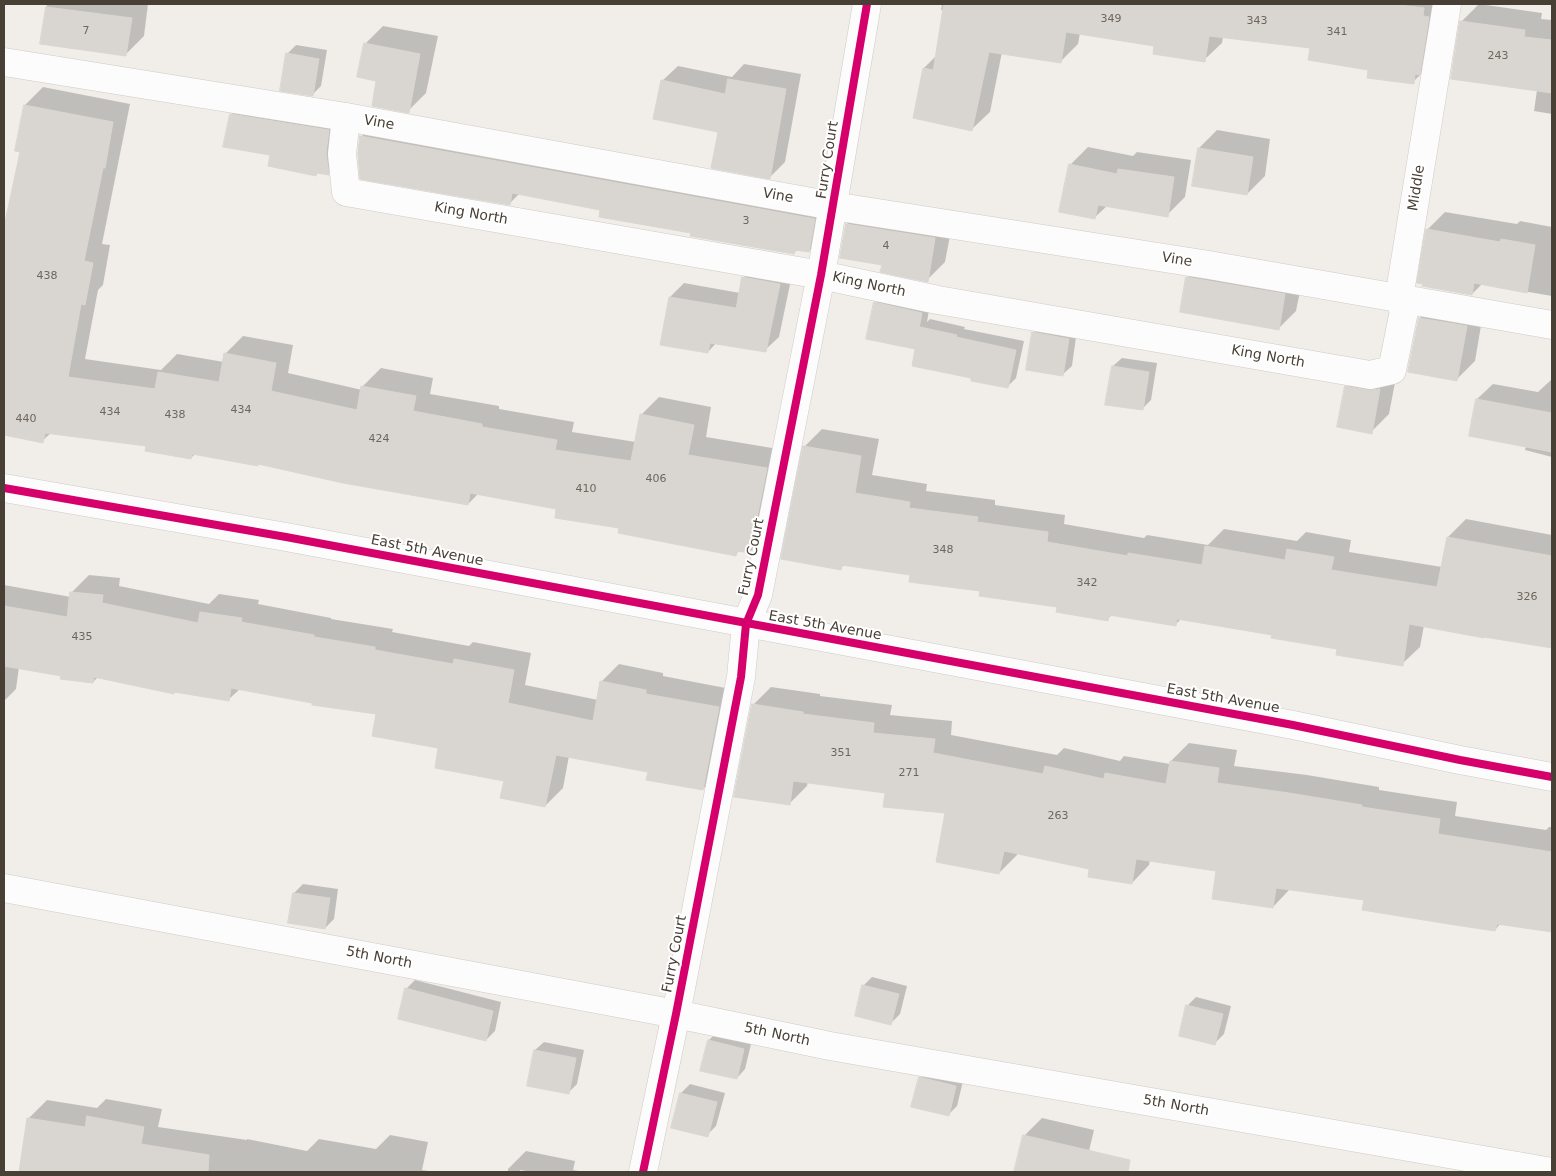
<!DOCTYPE html>
<style>
body{margin:0}
#map{position:relative;width:1556px;height:1176px;overflow:hidden;background:#f1eeea;font-family:"DejaVu Sans",sans-serif}
canvas{display:block}
.frame{position:absolute;inset:0;border:5px solid #483f35;pointer-events:none}
</style>
<div id="map">
<canvas width="1556" height="1176"></canvas>
<div class="frame"></div>
</div>
<script>
const ctx = document.querySelector('canvas').getContext('2d');
ctx.lineJoin = 'round';
function fill(path, color) { ctx.fillStyle = color; ctx.fill(path, 'evenodd'); }
function trace(path, color, width, dash) { ctx.strokeStyle = color; ctx.lineWidth = width; ctx.lineCap = dash ? 'butt' : 'round'; ctx.setLineDash(dash || []); ctx.stroke(path); }
function drawText(font, color, halo, rows, align = 'center') {
  ctx.font = font + ' "DejaVu Sans",sans-serif'; ctx.lineWidth = 4; ctx.setLineDash([]); ctx.textBaseline = 'middle'; ctx.strokeStyle = halo; ctx.fillStyle = color; for (const [text, x, y, turn = 0] of rows) {
    ctx.save(); ctx.translate(x, y); ctx.rotate((+turn || 0) * Math.PI / 180); ctx.textAlign = isNaN(turn) ? turn : align; if (halo) ctx.strokeText(text, 0, 0); ctx.fillText(text, 0, 0); ctx.restore();
  }
}
fill(new Path2D(`
 M47 4H148L144 36 126 54 42 43Z
 M942 4H1445L1431 64 1413 82 1369 69 1312 47 1223 37 1222 43 1204 60 1155 45 1080 33 1078 44 1061 61 1002 52 990 112 972 129 914 117 924 68 936 56 944 10H941Z
 M1479 4 1542 13 1541 19 1552 20V114L1534 111 1537 90 1461 22Z
 M383 26 438 36 426 93 408 111 377 80 365 44Z
 M296 45 327 50 321 86 312 95 287 54Z
 M744 64 801 74 785 162 770 177 662 81 678 66 732 77Z
 M43 87 130 104 102 244 110 245 103 285 98 290 85 359 161 370 177 354 224 362 225 354 243 336 293 345 288 373 362 390 363 386 381 368 433 378 430 394 499 406V409L574 422 572 432 636 442 641 415 659 397 711 407 706 437 784 450 768 534 750 552 740 550 736 554 621 527 557 508 478 494 468 504 260 463 258 465 195 454 191 458 147 445 51 433 42 441 4 434V233L21 151 16 150 25 105Z
 M246 99 344 115V158L328 174 318 172 316 174 272 154 231 115Z
 M379 119 832 201 827 233 809 251 798 249 794 253 692 232 601 209 520 193 510 203 361 137Z
 M1217 130 1270 139 1265 176 1247 194 1199 148Z
 M1088 147 1133 156 1137 152 1191 160 1185 197 1167 215 1107 206 1094 218 1070 165Z
 M865 206 953 220 945 262 927 280 883 264 847 224Z
 M1445 212 1517 224 1520 221 1552 227 1551 236H1552V296L1482 284 1472 294 1427 230Z
 M1205 260 1303 277 1296 311 1278 329 1187 278Z
 M757 264 793 270 779 337 765 350 717 342 708 352 670 297 684 283 740 293 743 278Z
 M884 294 930 304 927 322 930 319 965 327 964 329 1024 341 1016 378 1007 387 973 377 917 348 875 303Z
 M1438 300 1484 308 1475 361 1457 379 1420 318Z
 M1042 324 1077 330 1072 366 1063 374 1033 333Z
 M1122 358 1157 363 1151 400 1142 409 1113 366Z
 M1364 369 1397 372 1389 414 1371 432 1346 387Z
 M1552 379V457L1525 450 1526 446 1470 436 1477 399 1493 384 1538 392Z
 M822 429 879 439 872 475 927 484 926 491 995 500V505L1065 515 1064 524 1144 538 1147 535 1208 545 1224 529 1297 541 1306 532 1351 540 1349 552 1442 567 1448 537 1466 519 1552 535V647L1424 625 1420 647 1402 664 1338 648 1273 634 1182 618 1175 625 1112 615 1107 619 1058 606 911 574 845 564 841 568 804 447Z
 M89 575 120 578 119 586 209 604 219 594 259 600 258 604 331 618V619L393 629 392 632 469 646 473 642 531 653 525 685 598 700 601 682 619 664 663 673V676L736 690 721 771 703 789 649 771 569 756 563 788 545 806 505 780 440 747 377 713 240 689 229 699 98 677 93 682 19 667 16 689 4 701V585L71 597V593Z
 M771 687 820 694V696L892 705 890 715 952 721 951 735 1057 755 1064 748 1120 761 1124 756 1170 764 1171 761 1189 743 1237 750 1234 766 1307 775 1379 787V790L1457 802 1455 816 1546 830 1549 827H1552V931L1501 923 1495 930 1365 899 1290 889 1273 907 1217 869 1150 860 1149 865 1132 883 1090 868 1017 852V855L999 873 946 811 886 791 808 781 807 786 789 804 753 705Z
 M303 884 338 889 334 919 325 928 294 893Z
 M872 977 907 986 900 1014 891 1023 863 986Z
 M415 980 501 1002 495 1031 486 1040 406 989Z
 M1196 997 1231 1006 1224 1034 1215 1043 1187 1006Z
 M717 1032 752 1040 745 1069 737 1078 709 1040Z
 M544 1042 584 1050 577 1084 568 1093 535 1050Z
 M929 1069 964 1077 957 1106 948 1115 920 1078Z
 M690 1084 725 1093 716 1126 707 1135 673 1127 681 1093Z
 M106 1099 162 1109 158 1127 247 1140V1139L307 1151 319 1139 376 1149 390 1135 428 1142 422 1170 436 1172H20L29 1118 47 1100 97 1108Z
 M1042 1118 1094 1130 1084 1172H1015L1024 1136Z
 M526 1151 575 1161 573 1170 584 1172H532L520 1170V1172H508V1169Z`), '#0003');
const building = new Path2D(`
 M944 4H1391L1424 8 1423 16 1429 17 1420 75 1415 74 1414 84 1367 78 1368 70 1308 60 1310 48 1209 36 1205 62 1153 54 1154 46 1066 32 1061 63 989 52 972 131 913 118 923 68 933 70Z
 M46 7 132 18 126 56 40 44Z
 M1460 21 1525 30 1524 37 1552 40V93L1451 79Z
 M364 43 420 54 409 113 372 106 376 81 357 77Z
 M286 53 319 59 313 96 280 91Z
 M728 79 786 89 770 179 711 168 718 132 653 119 661 80 725 94Z
 M24 105 113 122 105 168H103L84 261 93 263 85 305 81 304 68 377 155 389 158 372 219 382 224 353 276 363 271 391 357 410 361 386 416 396 413 411 482 424V427L557 440 555 450 631 461 640 414 694 425 688 455 767 468 750 553 737 551 736 556 618 533 619 528 555 518 556 509 470 493 468 505 343 483 258 464V466L192 454 191 459 145 451 146 446 45 433 43 443 4 435V227L20 152 15 151Z
 M230 114 329 130 326 153 329 175 317 173 316 176 268 166 270 155 223 147Z
 M360 136 815 219 809 252 795 250 794 254 690 236 691 233 599 217 600 210 512 193 510 205 360 179 358 154Z
 M1198 148 1253 157 1247 195 1192 186Z
 M1069 164 1117 174 1118 169 1174 177 1168 217 1098 205 1095 219 1059 212Z
 M846 224 935 238 928 282 880 272 882 265 840 258Z
 M1426 229 1500 242 1501 239 1535 245 1527 293 1474 283 1472 295 1422 286 1423 284 1417 283Z
 M742 277 780 284 766 352 710 343 708 353 660 345 669 297 736 308Z
 M1186 277 1285 294 1279 330 1180 312Z
 M874 302 922 313 916 345 920 327 957 335 956 337 1016 350 1008 388 971 381V378L912 366 915 349 866 339Z
 M1419 318 1467 326 1457 381 1408 372Z
 M1032 332 1069 339 1063 376 1026 370Z
 M1112 366 1149 372 1143 410 1105 405Z
 M1345 386 1368 390 1380 389 1372 434 1337 427Z
 M1476 399 1552 413V452L1469 436Z
 M803 446 861 456 855 493 910 502 909 508 978 517 977 522 1048 532 1047 542 1128 556V553L1202 565 1205 546 1285 560 1287 549 1334 557 1331 570 1437 587 1447 537 1552 556V648L1484 637V638L1409 624 1403 666 1336 655 1337 649 1271 638 1272 635 1177 619 1176 626 1109 615 1108 621 1056 612 1057 607 979 596 980 591 909 582 910 575 842 565 841 570 781 559Z
 M70 592 103 595 102 603 198 623 200 612 242 618 241 622 314 635V637L375 647V650L453 664 454 659 514 670 508 703 593 721 600 681 646 690V694L719 707 703 790 646 780 648 772 556 755 545 807 500 798 504 781 435 768 438 748 372 736 376 714 312 705V703L231 688 229 701 174 692V694L94 677 93 683 60 679 61 676 4 666V606L67 617Z
 M752 704 803 712V714L874 723 873 733 935 739 933 753 1043 774 1045 766 1104 779 1105 773 1166 784 1170 761 1219 768 1217 783 1289 793 1362 805V807L1440 819 1438 834 1552 852V932L1497 924 1495 931 1455 925 1362 910 1364 900 1276 888 1273 908 1212 899 1216 871 1136 859 1132 884 1088 877 1089 869 1004 851 999 874 936 862 945 813 883 807 885 793 793 781 790 805 734 797Z
 M293 893 330 898 325 929 288 923Z
 M862 985 899 994 891 1025 855 1016Z
 M405 988 493 1011 486 1041 398 1019Z
 M1186 1005 1223 1014 1215 1045 1179 1036Z
 M708 1040 744 1049 737 1079 700 1071Z
 M534 1050 576 1058 569 1094 527 1086Z
 M919 1077 956 1086 949 1116 911 1107Z
 M680 1093 717 1102 708 1137 671 1128Z
 M87 1116 144 1127 141 1144 209 1155 208 1172H19L27 1118 85 1127Z
 M1023 1135 1130 1160 1128 1172H1014Z`);
fill(building, '#d9d6d1');
trace(building, '#d9d5d0', 1);
const minor = new Path2D(`
 M4 62 346 117 833 206 1209 265 1552 325
 M346 117 342 154 346 192 821 275 938 300 1370 375 1392 370 1404 311 1399 298 1447 4
 M4 488 286 537 1293 725 1460 760 1552 777
 M4 888 676 1014 830 1046 1552 1172
 M643 1172 676 1014 741 677 746 624 758 595 821 275 867 4`);
trace(minor, '#cecac6', 29);
trace(minor, '#fdfcfc', 28);
trace(new Path2D(`
 M4 488 286 537 1293 725 1460 760 1552 777
 M643 1172 676 1014 741 677 746 624 758 595 821 275 867 4`), '#d6006c', 8);
drawText('11px', '#6e665e', null, [
 ["349",1111,19],
 ["343",1257,21],
 ["7",86,31],
 ["341",1337,32],
 ["243",1498,56],
 ["3",746,221],
 ["4",886,246],
 ["438",47,276],
 ["434",241,410],
 ["434",110,412],
 ["438",175,415],
 ["440",26,419],
 ["424",379,439],
 ["406",656,479],
 ["410",586,489],
 ["348",943,550],
 ["342",1087,583],
 ["326",1527,597],
 ["435",82,637],
 ["351",841,753],
 ["271",909,773],
 ["263",1058,816]
]);
drawText('14px', '#483f35', '#fff', [
 ["Vine",379,123,10],
 ["Furry Court",828,160,-81],
 ["Middle",1417,188,-81],
 ["Vine",778,196,10],
 ["King North",471,214,10],
 ["Vine",1177,260,9],
 ["King North",869,285,12],
 ["King North",1268,357,10],
 ["East 5th Avenue",427,551,11],
 ["Furry Court",752,557,-78],
 ["East 5th Avenue",825,626,10],
 ["East 5th Avenue",1223,699,10],
 ["Furry Court",675,954,-79],
 ["5th North",379,958,11],
 ["5th North",777,1035,12],
 ["5th North",1176,1106,10]
]);
</script>
